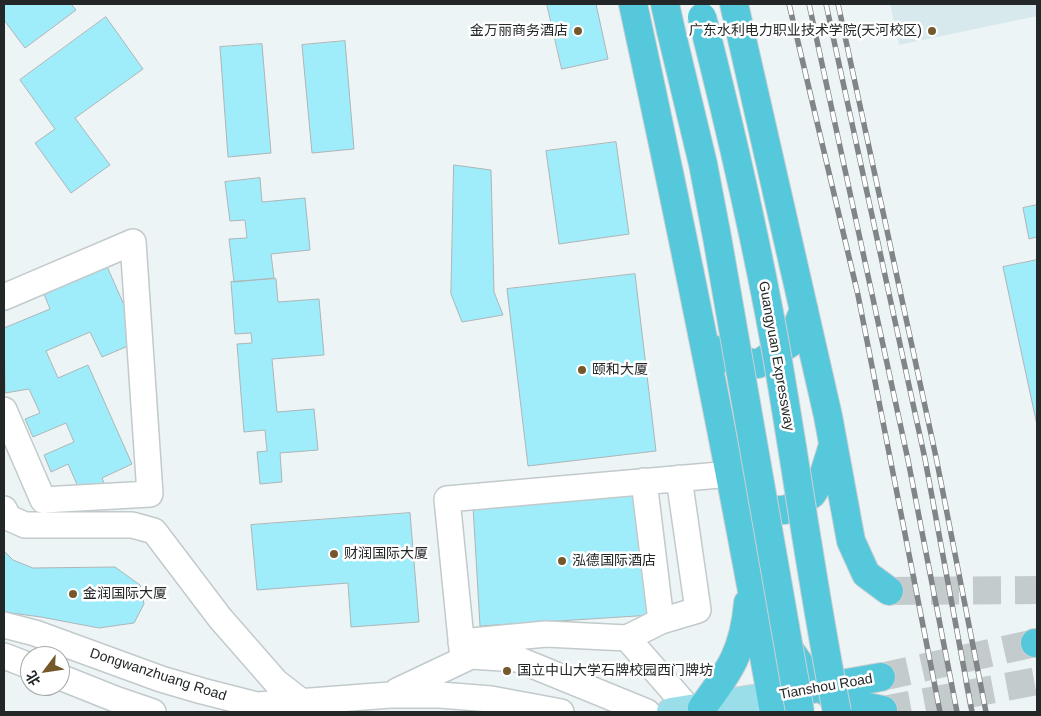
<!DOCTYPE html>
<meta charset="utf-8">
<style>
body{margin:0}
#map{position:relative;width:1041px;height:716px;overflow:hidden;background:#ecf4f6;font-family:Arial,"Noto Sans SC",sans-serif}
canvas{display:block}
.frame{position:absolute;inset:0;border:5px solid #242728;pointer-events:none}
.north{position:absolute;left:20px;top:646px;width:50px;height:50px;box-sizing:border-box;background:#fff;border:1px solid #a7a9a9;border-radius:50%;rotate:239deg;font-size:14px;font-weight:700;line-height:20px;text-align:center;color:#242728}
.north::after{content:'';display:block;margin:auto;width:18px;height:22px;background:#75592c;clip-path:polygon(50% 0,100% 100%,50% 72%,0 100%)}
</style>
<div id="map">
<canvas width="1041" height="716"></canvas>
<div class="frame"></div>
<div class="north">北</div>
</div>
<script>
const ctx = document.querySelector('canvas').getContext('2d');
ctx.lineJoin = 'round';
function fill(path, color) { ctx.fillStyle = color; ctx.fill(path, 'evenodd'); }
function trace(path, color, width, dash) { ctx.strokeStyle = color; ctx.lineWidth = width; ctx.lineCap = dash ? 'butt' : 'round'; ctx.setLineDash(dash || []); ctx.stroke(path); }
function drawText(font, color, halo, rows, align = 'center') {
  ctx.font = font + ' Arial,"Noto Sans SC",sans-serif'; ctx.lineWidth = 5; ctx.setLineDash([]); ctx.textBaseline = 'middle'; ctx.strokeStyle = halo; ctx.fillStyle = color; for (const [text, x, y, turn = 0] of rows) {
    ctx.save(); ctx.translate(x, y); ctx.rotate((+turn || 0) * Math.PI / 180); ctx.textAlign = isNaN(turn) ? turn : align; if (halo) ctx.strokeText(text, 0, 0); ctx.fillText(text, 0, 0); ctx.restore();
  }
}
fill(new Path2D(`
 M890 4H1037V16L899 45Z`), '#d8e9ed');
const building = new Path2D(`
 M4 4H71L76 10 25 48 4 20Z
 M547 4H596L608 59 562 69Z
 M106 17 143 69 75 118 110 165 71 193 35 143 55 129 20 80Z
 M345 41 354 149 312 153 302 45Z
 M262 44 271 153 228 157 220 47Z
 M616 142 629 234 559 244 546 151Z
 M454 165 491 170 494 292 503 315 462 322 451 294Z
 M260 178 262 202 305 198 310 250 271 254 274 278 234 282 229 239 247 238 245 220 230 221 225 182Z
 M1037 205V237L1029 239 1023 208Z
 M1037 260V425L1003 267Z
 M105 262 140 341 102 357 90 332 46 351 58 378 88 365 132 464 102 478 106 488 83 498 68 464 51 472 44 455 74 442 66 423 33 437 25 419 40 413 29 389 5 393 4 328 50 309 42 289Z
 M635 274 656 451 528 466 507 289Z
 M276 279 278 302 319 299 324 355 272 359 277 412 314 409 318 450 280 453 282 482 260 484 257 452 267 451 265 430 244 432 237 344 252 343 251 333 235 334 231 282Z
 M644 495 652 615 480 626 473 506Z
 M410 513 419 622 351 627 348 583 257 590 251 525Z
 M4 551 13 560 33 568 115 567 140 585 144 604 134 623 99 628 41 617 4 612Z`);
fill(building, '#9fecfa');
trace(building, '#adb5b7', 1);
trace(new Path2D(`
 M889 591 1037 590
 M881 677 1035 643
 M883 710 1037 681`), '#c4cbcd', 28, [28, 14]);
const minor = new Path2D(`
 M4 297 133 242 150 494 43 500 4 410
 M4 509 9 518 25 525H132L154 531 220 618 276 682 302 702
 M661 621 698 610 679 478
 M4 625 35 633 161 679 202 691 273 709
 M627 638 661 621 644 481
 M461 642 546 634 627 638 690 710
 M4 656 30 666
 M463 659 447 499 731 474
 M60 677 115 699 153 712
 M397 691 471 656 517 659 647 712
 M258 705 390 695H440L491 699 561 712`);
const major = new Path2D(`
 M671 712 772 696`);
const highway = new Path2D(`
 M633 4C684 239 732 475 774 712
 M665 4 671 31
 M734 4 828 416 851 541 866 574 889 591
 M720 350 726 358 758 364 790 343 804 310
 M746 492 752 499 771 510H784L795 506 812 494 823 477 833 445
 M1035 643H1037
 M786 644C817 691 827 700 883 710
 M813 689 881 677
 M702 708C730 670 744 651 748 603`);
trace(minor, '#c2cacc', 28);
trace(major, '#cfcfd0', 30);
trace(highway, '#cfcfd0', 30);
trace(minor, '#fff', 25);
trace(major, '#9adeea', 28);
trace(highway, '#56c8dc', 28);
const rail = new Path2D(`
 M789 4 858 295 940 712
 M809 4 908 460 957 712
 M826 4 925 459 972 712
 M838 4 936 457 986 712`);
trace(rail, '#808687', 5.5);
trace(rail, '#fff', 4, [11]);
const highwayBridge = new Path2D(`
 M702 17C730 127 756 238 776 350 797 470 813 592 837 712
 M671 31 703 164 717 237 800 712`);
trace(highwayBridge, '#cfcfd0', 30, []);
trace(highwayBridge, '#56c8dc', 28);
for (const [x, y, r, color] of [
 [578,31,5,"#75592c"],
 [932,31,5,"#75592c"],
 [582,370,5,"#75592c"],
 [334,554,5,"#75592c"],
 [562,561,5,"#75592c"],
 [73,594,5,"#75592c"],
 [507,671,5,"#75592c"]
]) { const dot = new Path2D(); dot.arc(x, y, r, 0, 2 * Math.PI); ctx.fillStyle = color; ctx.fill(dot); trace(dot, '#fff', 2); }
drawText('14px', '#242728', '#fff', [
 ["金万丽商务酒店",568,31,"right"],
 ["广东水利电力职业技术学院(天河校区)",922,31,"right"],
 ["颐和大厦",592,370],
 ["财润国际大厦",344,554],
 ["泓德国际酒店",572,561],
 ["金润国际大厦",83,594],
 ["国立中山大学石牌校园西门牌坊",517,671]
], 'left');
drawText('14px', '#242728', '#fff', [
 ["Guangyuan Expressway",776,356,80],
 ["Dongwanzhuang Road",158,675,18],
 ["Tianshou Road",826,687,-10]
]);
</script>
